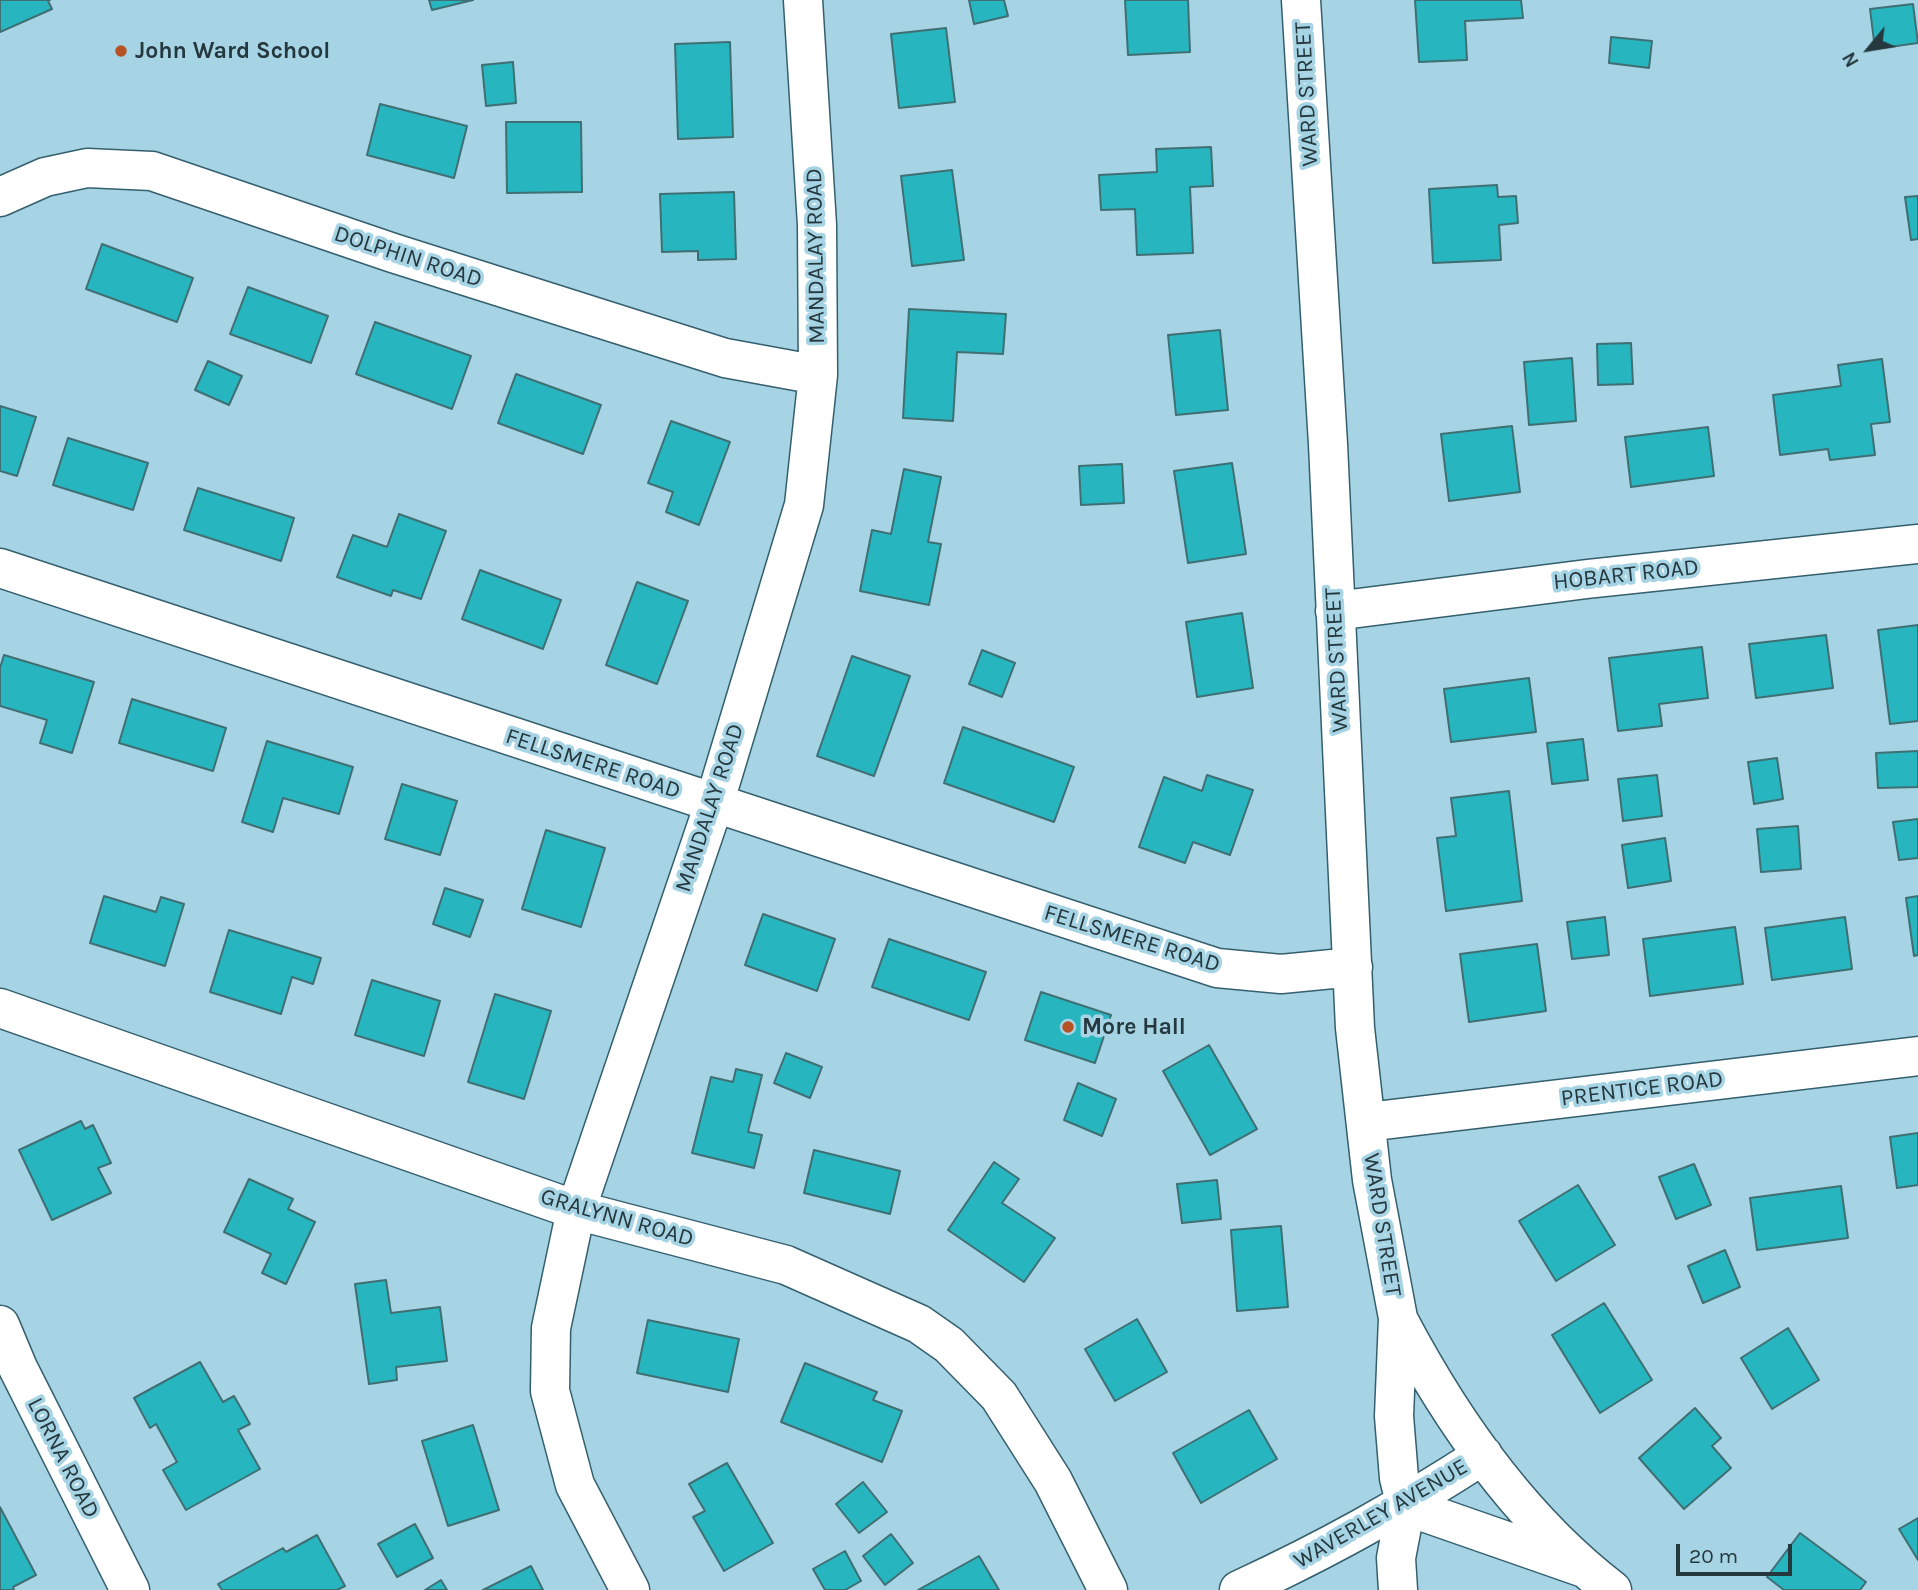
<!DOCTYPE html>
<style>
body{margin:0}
#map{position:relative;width:1918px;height:1590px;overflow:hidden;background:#a6d4e4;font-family:Karla,sans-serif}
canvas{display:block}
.north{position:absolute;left:1834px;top:14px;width:70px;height:70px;-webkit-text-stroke:5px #a6d4e4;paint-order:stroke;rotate:240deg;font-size:19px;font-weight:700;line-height:28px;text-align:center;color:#25383e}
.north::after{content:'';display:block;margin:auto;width:24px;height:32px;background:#25383e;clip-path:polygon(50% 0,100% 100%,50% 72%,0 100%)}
.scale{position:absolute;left:1676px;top:1544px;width:116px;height:32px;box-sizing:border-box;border:4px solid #25383e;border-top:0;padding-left:9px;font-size:21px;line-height:24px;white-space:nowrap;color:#25383e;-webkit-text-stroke:5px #a6d4e4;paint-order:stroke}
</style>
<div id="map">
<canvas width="1918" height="1590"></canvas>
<div class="north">N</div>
<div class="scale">20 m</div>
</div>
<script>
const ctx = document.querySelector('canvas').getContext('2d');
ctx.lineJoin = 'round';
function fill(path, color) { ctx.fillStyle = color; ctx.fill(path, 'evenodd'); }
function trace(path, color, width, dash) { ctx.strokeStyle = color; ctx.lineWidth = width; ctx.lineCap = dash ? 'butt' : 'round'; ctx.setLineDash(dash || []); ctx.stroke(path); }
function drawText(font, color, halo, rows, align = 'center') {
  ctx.font = font + ' Karla,sans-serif'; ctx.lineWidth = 7; ctx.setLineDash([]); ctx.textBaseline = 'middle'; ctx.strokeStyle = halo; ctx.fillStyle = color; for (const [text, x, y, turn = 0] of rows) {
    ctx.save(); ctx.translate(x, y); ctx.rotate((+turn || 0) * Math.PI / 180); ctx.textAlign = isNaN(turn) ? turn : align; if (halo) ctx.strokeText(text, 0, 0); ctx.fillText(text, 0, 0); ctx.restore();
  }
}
const building = new Path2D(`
 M0 0H50L48 1 52 9 0 32Z
 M429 0H473L432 10Z
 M969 0H1004L1008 16 974 24Z
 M1125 0H1188L1190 52 1128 55Z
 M1415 0H1521L1523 18 1465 21 1467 60 1419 62Z
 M1913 4 1918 43 1875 49 1870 9Z
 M946 28 955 102 899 108 891 34Z
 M1611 37 1652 41 1649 68 1609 63Z
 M730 42 733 137 678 139 675 44Z
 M513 62 516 103 486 106 482 65Z
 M380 104 467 126 454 178 367 155Z
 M506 122H581L582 192 507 193Z
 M1211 147 1213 186 1190 187 1193 253 1137 255 1135 209 1101 210 1099 175 1157 172 1156 149Z
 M952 170 964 260 912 266 901 176Z
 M1497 185 1498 197 1516 196 1518 223 1499 225 1501 260 1433 263 1429 189Z
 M734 192 736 259 698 260V251L662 252 660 194Z
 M1918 196V239L1911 240 1905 197Z
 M102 244 193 278 177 322 86 289Z
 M248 287 328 316 311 363 230 334Z
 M909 309 1006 314 1003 354 957 352 953 421 903 418Z
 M375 322 471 356 452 409 356 374Z
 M1220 330 1228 410 1176 415 1168 335Z
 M1631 343 1633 384 1598 385 1597 344Z
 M1572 358 1576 421 1529 425 1524 362Z
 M1882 359 1890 422 1871 424 1875 455 1830 460 1828 449 1780 455 1773 395 1841 386 1838 365Z
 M208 361 242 376 229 405 195 390Z
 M516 374 601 405 583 454 498 423Z
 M0 406 36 417 17 476 0 471Z
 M671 421 730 442 699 525 666 512 673 492 648 483Z
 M1512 426 1520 492 1449 501 1441 434Z
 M1708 427 1714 476 1631 487 1625 437Z
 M68 438 148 463 133 510 53 485Z
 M1232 463 1246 554 1188 563 1174 471Z
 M1122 464 1124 503 1081 505 1079 466Z
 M904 469 941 477 928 542 941 544 929 605 860 591 872 530 891 534Z
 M198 488 294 518 281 561 184 530Z
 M399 514 446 531 421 599 393 590 391 596 337 577 353 535 387 547Z
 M480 570 561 600 543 649 462 619Z
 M637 582 688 601 657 684 606 665Z
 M1242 613 1253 688 1197 697 1186 622Z
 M1918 625V721L1890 724 1878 630Z
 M1826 635 1833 688 1756 698 1749 644Z
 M1702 647 1708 698 1659 704 1662 726 1618 731 1609 658Z
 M982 650 1015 663 1002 697 969 684Z
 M4 655 94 682 72 753 40 743 47 720 0 706V668Z
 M852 656 910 676 874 776 817 756Z
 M1529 678 1536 732 1451 742 1444 689Z
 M132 699 226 728 213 771 119 743Z
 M963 727 1074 767 1054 822 944 783Z
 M1583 739 1588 780 1552 784 1547 743Z
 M267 741 353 767 339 814 283 798 273 832 242 822Z
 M1918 751V787L1878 788 1876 753Z
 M1777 758 1783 799 1754 804 1748 762Z
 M1207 775 1253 790 1230 855 1193 842 1185 863 1139 847 1164 777 1202 791Z
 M1657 775 1662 816 1623 821 1618 779Z
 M402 784 457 801 440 855 385 839Z
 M1509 791 1522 901 1446 911 1437 838 1456 836 1451 798Z
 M1918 819V858L1899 860 1893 822Z
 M1798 826 1801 869 1761 872 1757 829Z
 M546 830 605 848 581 927 522 909Z
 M1665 838 1671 881 1628 888 1622 845Z
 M445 888 483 900 470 937 433 924Z
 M104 896 156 912 161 897 184 904 165 966 90 943Z
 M1918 896V955L1914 956 1906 898Z
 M763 914 835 939 817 991 745 965Z
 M1605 917 1609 955 1572 959 1567 922Z
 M1845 917 1852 969 1772 980 1765 928Z
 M1735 927 1743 984 1650 996 1643 939Z
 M229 930 321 958 313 984 292 977 281 1014 210 992Z
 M889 939 986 972 969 1020 872 987Z
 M1537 944 1546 1011 1469 1022 1460 954Z
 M372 980 440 1001 424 1056 355 1035Z
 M1041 992 1111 1015 1095 1063 1025 1040Z
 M495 994 551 1011 524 1099 468 1082Z
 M1209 1045 1257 1129 1210 1155 1163 1071Z
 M786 1053 822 1067 810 1098 774 1083Z
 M736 1069 762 1075 748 1132 762 1135 754 1168 692 1153 711 1077 733 1082Z
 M1078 1083 1116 1099 1102 1136 1064 1120Z
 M81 1121 85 1129 93 1125 111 1163 98 1168 111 1193 52 1220 19 1150Z
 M1918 1133V1185L1897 1188 1890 1137Z
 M814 1150 900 1171 890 1214 804 1193Z
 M994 1162 1019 1179 1002 1203 1055 1238 1024 1282 948 1230Z
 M1694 1164 1711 1205 1676 1219 1659 1177Z
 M249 1179 293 1199 288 1209 315 1222 286 1284 262 1273 271 1254 224 1232Z
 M1217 1180 1221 1219 1182 1223 1177 1184Z
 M1578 1185 1615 1245 1556 1281 1519 1221Z
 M1841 1186 1848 1238 1757 1250 1750 1198Z
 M1281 1226 1288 1307 1237 1311 1231 1230Z
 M1725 1250 1740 1287 1703 1303 1688 1266Z
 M386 1280 391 1313 440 1307 447 1361 396 1367 397 1380 369 1384 355 1284Z
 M1604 1303 1652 1380 1600 1413 1552 1335Z
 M1137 1319 1167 1372 1115 1401 1085 1349Z
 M648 1320 739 1339 728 1392 637 1373Z
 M1788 1328 1819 1380 1772 1409 1741 1358Z
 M200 1362 223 1402 234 1396 250 1424 238 1430 260 1469 186 1510 163 1470 177 1462 156 1424 150 1428 134 1398Z
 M805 1363 877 1392 873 1400 902 1411 882 1462 781 1422Z
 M1695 1408 1721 1438 1712 1446 1731 1468 1684 1509 1639 1458Z
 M1249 1410 1277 1459 1201 1503 1173 1453Z
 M473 1425 499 1510 448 1526 422 1441Z
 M727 1463 773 1543 724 1571 693 1517 705 1511 689 1484Z
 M863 1482 887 1512 859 1533 836 1504Z
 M0 1507 36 1575 13 1587 14 1590H0Z
 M1918 1518V1560L1899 1529Z
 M415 1524 433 1558 397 1577 378 1544Z
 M1800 1533 1866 1582 1860 1590H1784L1767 1577Z
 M891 1534 913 1563 885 1585 863 1556Z
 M317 1535 345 1586 337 1590H222L218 1584 283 1548 286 1552Z
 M845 1551 861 1581 845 1590H825L813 1569Z
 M979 1556 999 1590H918Z
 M531 1566 543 1590H483Z
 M441 1580 447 1590H425Z`);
fill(building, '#27b6c0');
trace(building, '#3f6f73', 2);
const minor = new Path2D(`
 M1301 0 1328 444 1355 1028 1372 1180 1398 1318 1394 1416 1399 1478 1406 1506 1584 1568
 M0 197 45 177 87 168 152 171 393 253 725 358 818 375
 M0 568 1217 968 1281 974 1353 967
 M1335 611 1587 579 1918 544
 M0 1008 576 1210 786 1265 919 1324 949 1345 999 1396 1053 1481 1108 1590
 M1367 1122 1918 1056
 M1398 1319C1451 1420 1521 1520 1612 1590
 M0 1325 18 1368 130 1590
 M630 1590 575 1485 550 1391 551 1328 576 1210 714 804 804 505 818 375 817 225 803 0
 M1239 1590C1328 1549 1401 1508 1483 1455
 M1398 1590 1396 1558 1406 1506`);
trace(minor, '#345f6e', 41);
trace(minor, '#fff', 38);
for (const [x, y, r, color] of [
 [121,51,7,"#b75225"],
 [1068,1027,7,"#b75225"]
]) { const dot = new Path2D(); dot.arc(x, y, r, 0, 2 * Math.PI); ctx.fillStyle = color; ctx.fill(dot); trace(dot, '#a6d4e4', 2.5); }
drawText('bold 23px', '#25383e', '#a6d4e4', [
 ["John Ward School",135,51],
 ["More Hall",1082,1027]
], 'left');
drawText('23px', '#25383e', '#a6d4e4', [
 ["WARD STREET",1307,94,-93],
 ["MANDALAY ROAD",816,256,-91],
 ["DOLPHIN ROAD",408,257,18],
 ["HOBART ROAD",1626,575,-6],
 ["WARD STREET",1337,660,-93],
 ["FELLSMERE ROAD",593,764,18],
 ["MANDALAY ROAD",710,808,-72],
 ["FELLSMERE ROAD",1132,939,17],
 ["PRENTICE ROAD",1642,1089,-7],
 ["GRALYNN ROAD",617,1218,16],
 ["WARD STREET",1382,1225,81],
 ["LORNA ROAD",63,1458,63],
 ["WAVERLEY AVENUE",1381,1514,-30]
]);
</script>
